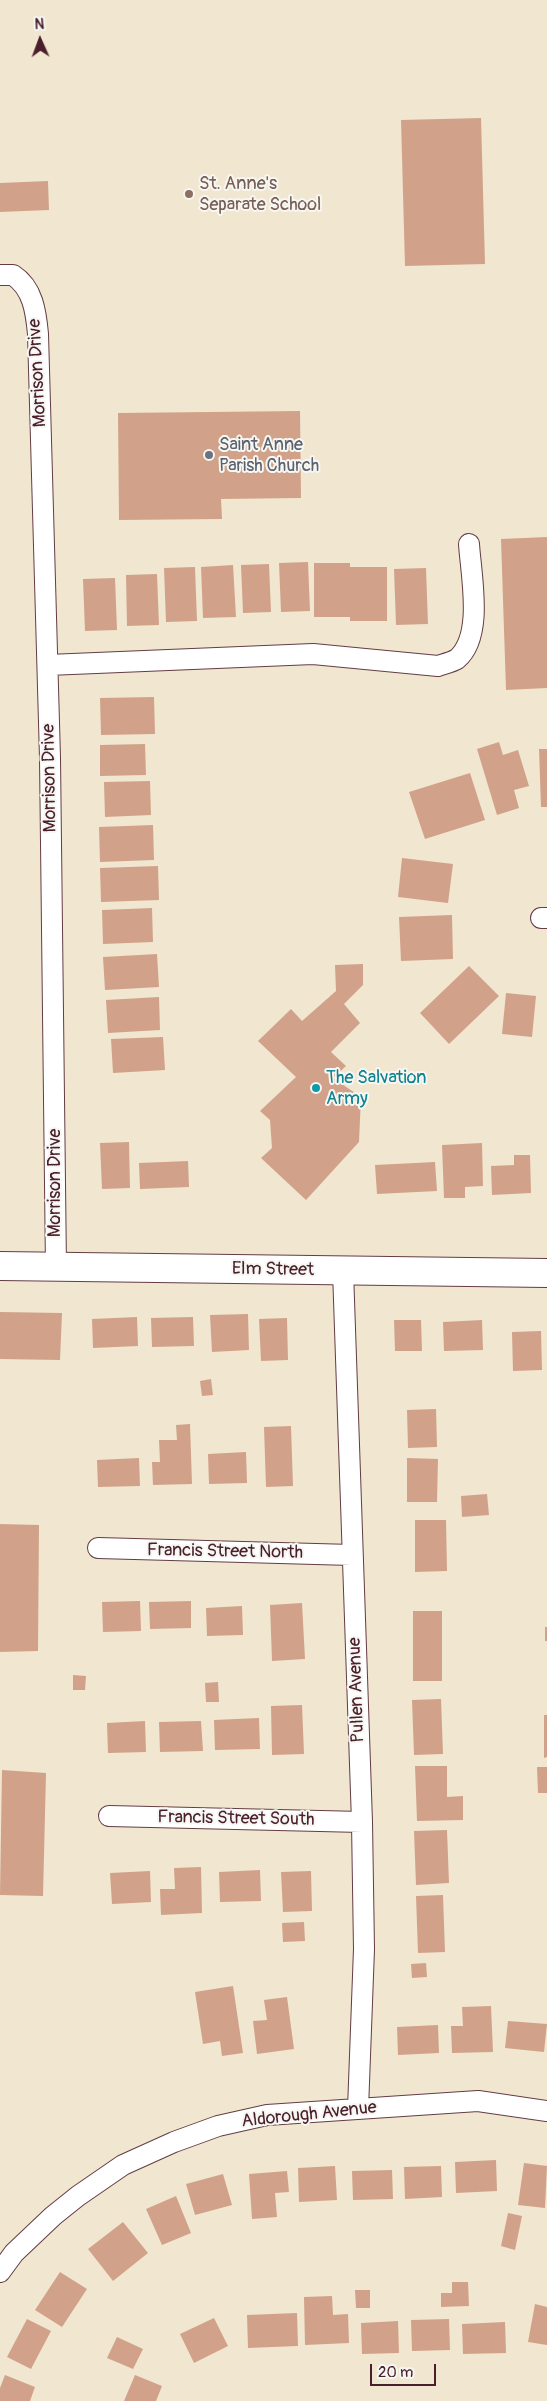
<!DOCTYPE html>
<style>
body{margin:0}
#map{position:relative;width:547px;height:2401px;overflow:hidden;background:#f1e6d0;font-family:Pangolin,sans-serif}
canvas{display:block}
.north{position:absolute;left:15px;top:15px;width:50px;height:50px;-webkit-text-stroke:4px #f6f6f2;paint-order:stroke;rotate:358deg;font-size:14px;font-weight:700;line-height:20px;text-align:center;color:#4a1f2b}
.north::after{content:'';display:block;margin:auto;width:18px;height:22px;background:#4a1f2b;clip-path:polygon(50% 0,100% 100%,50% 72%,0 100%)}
.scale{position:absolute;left:370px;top:2364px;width:66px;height:22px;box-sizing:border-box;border:2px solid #4a1f2b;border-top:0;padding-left:6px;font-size:15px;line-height:18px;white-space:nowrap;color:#4a1f2b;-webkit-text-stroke:4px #f6f6f2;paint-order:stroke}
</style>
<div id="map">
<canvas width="547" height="2401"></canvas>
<div class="north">N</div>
<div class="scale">20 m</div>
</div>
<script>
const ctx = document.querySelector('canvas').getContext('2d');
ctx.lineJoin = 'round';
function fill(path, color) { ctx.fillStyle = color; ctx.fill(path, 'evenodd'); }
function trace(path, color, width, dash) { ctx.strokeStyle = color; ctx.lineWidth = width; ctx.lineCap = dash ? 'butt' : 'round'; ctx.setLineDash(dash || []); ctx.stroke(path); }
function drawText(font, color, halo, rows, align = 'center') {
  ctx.font = font + ' Pangolin,sans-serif'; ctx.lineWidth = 4; ctx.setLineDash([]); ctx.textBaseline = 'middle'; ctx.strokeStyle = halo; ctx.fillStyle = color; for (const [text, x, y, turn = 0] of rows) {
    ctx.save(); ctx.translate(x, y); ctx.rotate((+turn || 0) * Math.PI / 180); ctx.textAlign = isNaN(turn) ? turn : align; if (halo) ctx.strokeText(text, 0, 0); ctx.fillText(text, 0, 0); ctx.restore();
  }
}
fill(new Path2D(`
 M481 118 485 264 405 266 401 120Z
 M48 181 49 210 0 212V183Z
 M300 411 301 498 221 499 222 519 119 520 118 413Z
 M547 537V688L506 690 501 539Z
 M308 562 310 611 281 612 279 563Z
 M314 563H350V567H387V621H350V617H314Z
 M269 564 271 612 243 613 241 565Z
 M233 565 236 617 203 618 201 567Z
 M195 567 197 621 166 622 164 568Z
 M426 568 428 624 396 625 394 569Z
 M157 574 159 625 127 626 126 575Z
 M115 578 117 630 85 631 83 579Z
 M154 697 155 734 101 735 100 698Z
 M499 742 503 755 518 750 529 786 514 790 519 808 497 815 477 749Z
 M145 744 146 775 100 776V745Z
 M539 749H547V807H541Z
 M470 773 485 820 425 839 409 792Z
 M150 781 151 815 105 817 104 782Z
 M153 825 154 860 100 862 99 827Z
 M402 858 453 864 448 903 398 897Z
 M158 866 159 900 101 902 100 868Z
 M152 908 153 942 103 944 102 910Z
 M452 915 453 959 401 961 399 917Z
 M157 954 159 987 105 990 103 957Z
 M363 964V985L344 1004 360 1023 331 1052 346 1066 333 1078 361 1097 359 1142 306 1200 261 1158 272 1148 270 1120 260 1111 296 1077 258 1041 291 1009 302 1021 336 991 335 965Z
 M469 966 499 996 449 1044 420 1013Z
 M506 993 536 996 532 1037 502 1034Z
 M159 997 160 1030 108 1033 106 1000Z
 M163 1037 165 1070 113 1073 111 1039Z
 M129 1142 130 1188 102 1189 100 1143Z
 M482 1143 483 1186 465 1187V1198H444L442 1145Z
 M514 1155H530L531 1193 492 1195 491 1166 514 1165Z
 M188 1161 189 1187 140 1189 139 1163Z
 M435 1162 437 1191 377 1194 375 1165Z
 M0 1312 62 1313 60 1360 0 1359Z
 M248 1314 249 1350 212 1352 210 1315Z
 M137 1317 138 1346 93 1348 92 1319Z
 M193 1317 194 1346 152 1347 151 1318Z
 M287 1318 288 1360 261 1361 259 1319Z
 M394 1320H421L422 1351H395Z
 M482 1320 483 1350 444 1351 443 1322Z
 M541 1331 542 1370 513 1371 512 1332Z
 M211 1379 213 1395 202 1396 200 1381Z
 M436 1409 437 1447 408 1448 407 1410Z
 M190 1424 192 1484 153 1485 152 1462H160L159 1440H177L176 1425Z
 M291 1426 293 1486 266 1487 264 1427Z
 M246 1452 247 1483 209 1484 208 1454Z
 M139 1458 140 1486 98 1487 97 1460Z
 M407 1458 438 1459 437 1502H407Z
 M487 1494 489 1515 462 1517 461 1496Z
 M415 1520H446L447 1571 415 1572Z
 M0 1524 39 1525 38 1651 0 1652Z
 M140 1601 141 1631 103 1632 102 1602Z
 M191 1601V1628L150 1629 149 1602Z
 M302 1603 305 1659 272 1661 270 1605Z
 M242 1606 243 1635 207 1636 206 1608Z
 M413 1611H442V1681H413Z
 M545 1627H547V1641H545Z
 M73 1675 86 1676 85 1690H73Z
 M218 1682 219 1702H206L205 1683Z
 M441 1699 443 1754 414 1755 412 1700Z
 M302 1705 304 1754 272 1755 271 1706Z
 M544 1715H547V1757L544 1758Z
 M259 1718 260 1749 215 1750 214 1720Z
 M145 1721 146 1752 108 1753 107 1723Z
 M201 1721 203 1751 160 1752 159 1722Z
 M415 1766H447V1797L463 1796V1820L417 1821Z
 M537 1767H547V1793H538Z
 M2 1770 46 1773 43 1896 0 1895Z
 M447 1830 449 1883 416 1885 414 1831Z
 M201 1867 202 1913 161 1915 160 1889H175L174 1868Z
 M260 1870 261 1901 220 1902 219 1872Z
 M150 1871 151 1902 112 1904 110 1873Z
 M311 1871 312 1911 283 1912 281 1872Z
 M443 1895 445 1952 418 1953 416 1896Z
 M304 1922 305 1941 283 1942 282 1923Z
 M426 1963 427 1977 412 1978 411 1964Z
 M233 1986 243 2053 222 2056 220 2041 203 2044 195 1992Z
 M287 1997 294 2049 257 2054 253 2021 267 2020 264 2000Z
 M491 2006 493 2052 452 2053 451 2026H463L462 2007Z
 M508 2021 547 2024 544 2052 505 2048Z
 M438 2025 439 2053 398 2055 397 2027Z
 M496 2160 497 2191 456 2193 455 2162Z
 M524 2163 547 2166 545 2208 518 2205Z
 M335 2166 337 2200 299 2202 298 2168Z
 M441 2166 442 2197 405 2199 404 2167Z
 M392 2170 393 2199 353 2200 352 2171Z
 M287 2171 289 2192 275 2193 277 2217 252 2219 249 2174Z
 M223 2174 232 2205 195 2215 186 2184Z
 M176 2196 191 2233 162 2245 146 2209Z
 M508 2213 522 2216 515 2250 501 2246Z
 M123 2222 148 2253 113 2281 88 2249Z
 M60 2272 87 2289 62 2327 35 2310Z
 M452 2282H468L469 2306 441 2307V2293H452Z
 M355 2290H370V2308H356Z
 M332 2296 333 2315 348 2314 349 2343 305 2345 304 2297Z
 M535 2304 547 2307V2345L528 2342Z
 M297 2313 298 2346 248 2348 247 2315Z
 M214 2318 228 2346 194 2363 180 2334Z
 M27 2319 51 2331 31 2369 7 2357Z
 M449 2319 450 2350 412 2351 411 2320Z
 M398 2321 399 2353 362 2354 361 2323Z
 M505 2322 506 2353 463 2354 462 2324Z
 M117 2337 143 2349 133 2369 107 2358Z
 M5 2375 35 2387 30 2401H0V2388Z
 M135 2375 162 2386 156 2401H124Z`), '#d1a289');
const street = new Path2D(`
 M0 275H13C33 288 36 312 38 334L50 758 56 1268
 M48 665 313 654 438 666C444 664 452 662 457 659 484 636 471 576 469 544
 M541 918H547
 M343 1271 362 1822 364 1949 358 2109
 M98 1548 352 1555
 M109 1816 362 1822
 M0 2272 14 2253 53 2216 78 2196 123 2165 174 2142 218 2126 267 2115 478 2101 547 2111`);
const secondary = new Path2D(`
 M0 1266 547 1273`);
trace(street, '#633d44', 22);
trace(secondary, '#633d44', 30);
trace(street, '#fff', 20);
trace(secondary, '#fff', 28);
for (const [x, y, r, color] of [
 [189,194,5,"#8d6e63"],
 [209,455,5,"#6b7280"],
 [316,1088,5,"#0f9aa8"]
]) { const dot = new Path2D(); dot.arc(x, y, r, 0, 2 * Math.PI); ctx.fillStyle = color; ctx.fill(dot); trace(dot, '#f6f6f2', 2); }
drawText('18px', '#785e54', '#f6f6f2', [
 ["St. Anne's",199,184],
 ["Separate School",199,205]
], 'left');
drawText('18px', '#4a1f2b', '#f6f6f2', [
 ["Morrison Drive",38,373,-93],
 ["Morrison Drive",50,778,-91],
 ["Morrison Drive",55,1183,-90],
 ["Elm Street",273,1270,1],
 ["Francis Street North",225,1552,1],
 ["Pullen Avenue",357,1690,-92],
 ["Francis Street South",236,1819,1],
 ["Aldorough Avenue",309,2115,-6]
]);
drawText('18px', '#5b616d', '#f6f6f2', [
 ["Saint Anne",219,445],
 ["Parish Church",219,466]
], 'left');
drawText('18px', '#0d838f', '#f6f6f2', [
 ["The Salvation",326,1078],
 ["Army",326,1099]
], 'left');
</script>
